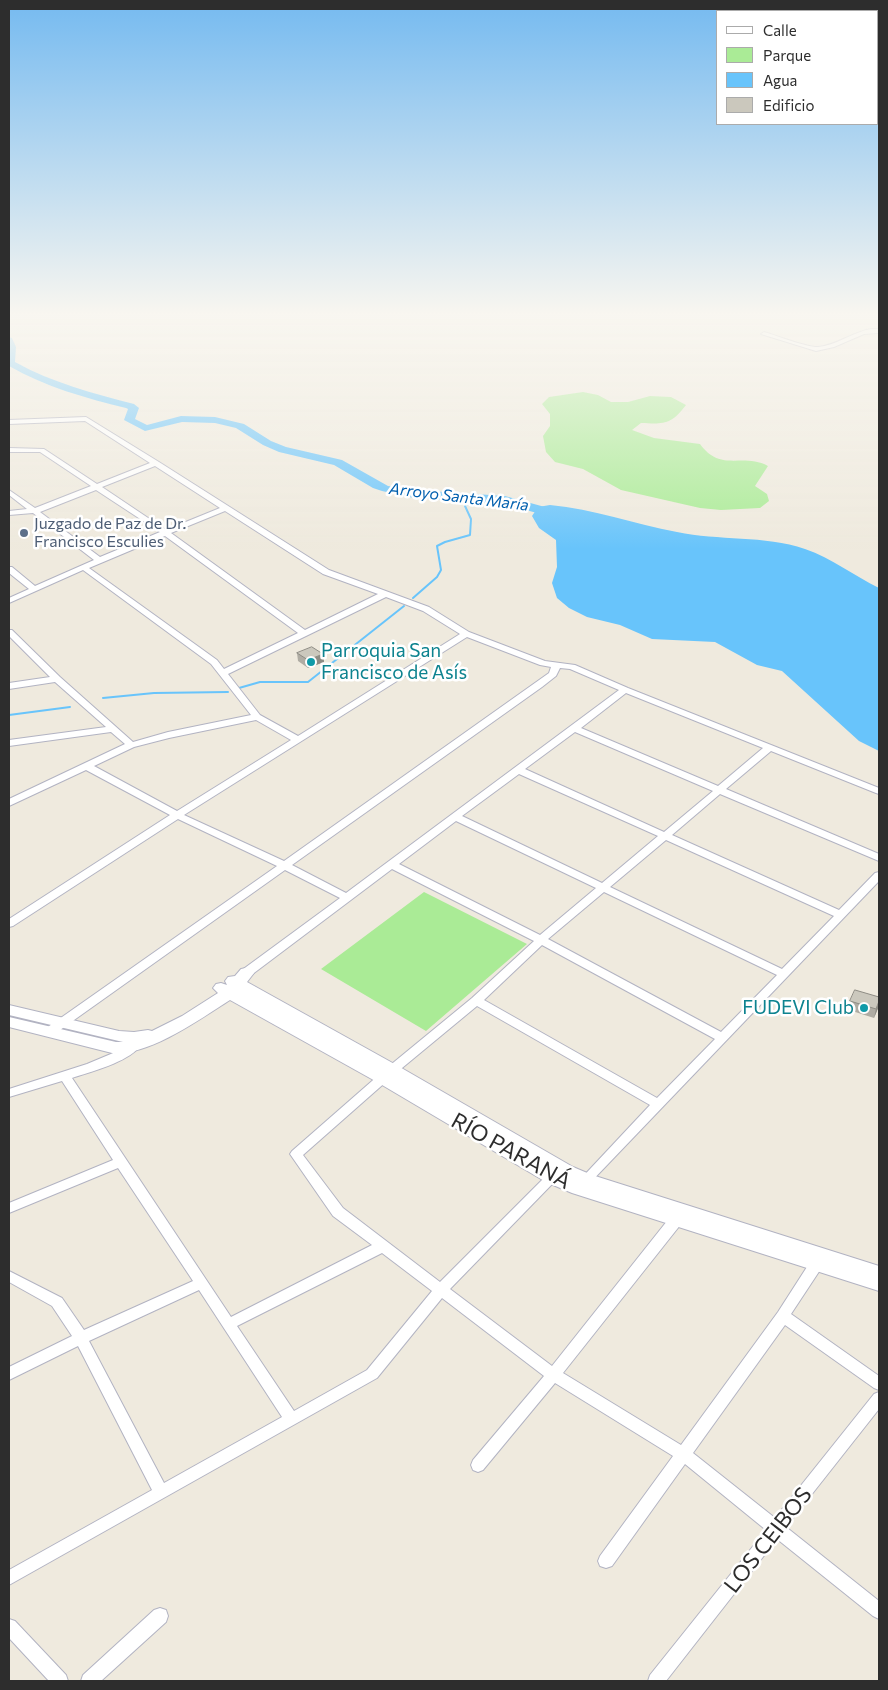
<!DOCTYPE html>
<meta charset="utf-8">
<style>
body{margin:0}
#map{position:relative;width:888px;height:1690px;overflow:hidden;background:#efeade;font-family:Commissioner,sans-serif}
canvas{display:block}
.frame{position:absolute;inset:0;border:10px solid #2d2d2d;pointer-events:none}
.legend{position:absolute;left:716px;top:10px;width:162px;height:115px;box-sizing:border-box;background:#fff;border:1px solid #ababab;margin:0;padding:6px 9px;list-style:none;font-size:15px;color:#2d2d2d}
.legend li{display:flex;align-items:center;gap:10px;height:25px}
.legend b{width:25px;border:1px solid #ababab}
</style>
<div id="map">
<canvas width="888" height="1690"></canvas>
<div class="frame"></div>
<ul class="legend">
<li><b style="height:6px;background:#fff"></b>Calle</li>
<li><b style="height:14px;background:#aaeb96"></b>Parque</li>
<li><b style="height:14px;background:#68c4fb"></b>Agua</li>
<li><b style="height:14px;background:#cbc8bd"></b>Edificio</li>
</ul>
</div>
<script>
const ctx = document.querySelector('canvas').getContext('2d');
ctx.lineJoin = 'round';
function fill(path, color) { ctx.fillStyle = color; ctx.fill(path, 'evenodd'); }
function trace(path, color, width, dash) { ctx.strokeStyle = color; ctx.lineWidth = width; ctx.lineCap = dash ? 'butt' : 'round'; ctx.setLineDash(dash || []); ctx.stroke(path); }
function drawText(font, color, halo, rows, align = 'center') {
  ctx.font = font + ' Commissioner,sans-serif'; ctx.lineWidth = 5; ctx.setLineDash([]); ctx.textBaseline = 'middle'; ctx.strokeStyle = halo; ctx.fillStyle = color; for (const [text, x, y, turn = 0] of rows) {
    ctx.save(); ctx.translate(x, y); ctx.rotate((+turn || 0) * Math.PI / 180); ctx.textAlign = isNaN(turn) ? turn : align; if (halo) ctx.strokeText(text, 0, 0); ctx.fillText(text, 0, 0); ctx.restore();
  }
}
fill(new Path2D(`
 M583 392 598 395 611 402H628L650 396 671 397 686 405C671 425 664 424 641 423L632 430 654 438 700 444C721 473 742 452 768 466L755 486 767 494 769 501 760 508 721 510 700 508 621 490 583 469 555 462 546 452 543 436 550 426V414L542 404 549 397Z
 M424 892 527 944 426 1031 321 969Z`), '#aaeb96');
fill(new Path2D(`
 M550 505C594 509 634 524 677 532 719 541 764 535 805 549 832 558 854 576 879 588V751L859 741 782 671 757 665 715 642 652 639 620 625 587 617 569 608 557 598 552 583 557 567 556 540 539 528 532 516 538 507Z`), '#68c4fb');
trace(new Path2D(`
 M413 598 437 577 441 570 437 546 445 542 470 535 471 519 465 506 477 497
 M239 688 260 682H308L404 606
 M103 698 154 693 228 692
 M9 715 70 707`), '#68c4fb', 2);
fill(new Path2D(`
 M9 337 12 338 16 347 15 362C53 383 92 393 134 404L139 408 135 419 147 425 181 416 215 417 244 424 271 441 286 447 342 460 388 486 414 490 505 496 563 512 565 515 559 519 504 504 414 498 382 491 373 488 334 465 279 452 263 445 236 428 215 423 182 422 145 431 124 420 128 409 126 408C85 398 46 387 9 366Z`), '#68c4fb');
const street = new Path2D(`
 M871 329H879V333L864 334 834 347 816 351 761 334 764 332C778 336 805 347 818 347 835 346 853 332 871 329Z
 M86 417 159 462 329 570 429 607 469 632 545 661 575 665 628 688 879 788V794L876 793 771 751 726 789 879 854V861L720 794 672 835 839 910 875 873 879 872V881L586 1187 582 1189 578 1187 576 1184 650 1105 477 1006 396 1073 303 1155 343 1208 440 1282 552 1170 556 1168 560 1170 562 1173 560 1176 450 1289 552 1366 675 1211 680 1210 685 1211 686 1215 685 1219 563 1373 681 1445 778 1312 814 1256 819 1255 824 1256 826 1260 824 1264 791 1314 879 1376V1390L874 1388 785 1325 693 1453 775 1518 874 1394 879 1392V1409L786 1527 879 1601V1619L873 1616 777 1539 666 1681H648L650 1675 766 1530 685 1464 612 1566 606 1568 600 1566 598 1561 600 1556 673 1456 555 1383 483 1470 478 1472 473 1470 471 1465 473 1460 544 1376 442 1298 377 1378 9 1585V1570L152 1490 78 1346 9 1380V1367L72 1336 52 1306 9 1282V1271L62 1298 84 1330 193 1281 118 1168 9 1213V1203L113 1160 62 1081 9 1097V1089L87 1064 118 1051 129 1044H137L139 1047C128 1062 90 1072 72 1078L231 1317 372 1245 333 1216 290 1154 292 1151 388 1067 472 998 534 941 392 869 250 976H242L240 973 242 970 340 898 285 870 53 1035H45L43 1032 45 1029 277 866 178 819 13 926 9 927V919L170 815 86 770 9 806V799L125 744 111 732 9 746V740L106 727 55 682 9 689V683L50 677 9 636V630H12L60 677 133 742 168 732 251 715 211 664 83 570 9 603V598L29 589 9 573V567H12L35 586 94 560 33 513 9 515V511L27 509 9 495V490L35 508 91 486 40 452H9V448L44 449 97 484 150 463 85 421 9 424V420ZM155 466 220 508 166 530 102 487ZM96 490 160 532 100 557 40 512ZM225 511 323 574 378 594 305 630 171 533ZM165 536 298 633 224 669 217 660 89 568ZM386 597 423 611 460 634 298 736 260 715 228 674ZM467 637 540 665 551 667 549 673 284 861 184 815ZM560 668 570 669 619 690 346 893 292 865 542 687 556 676ZM626 693 763 748 718 786 581 728ZM256 720 291 740 177 811 94 766 134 747 169 738ZM575 732 713 791 664 832 525 769ZM519 774 658 836 602 883 462 816ZM456 821 596 888 540 935 399 864ZM666 840 834 916 782 969 610 887ZM604 892 777 975 721 1032 548 939ZM542 945 715 1039 657 1098 484 1000ZM382 1253 432 1291 367 1370 294 1411 237 1326ZM199 1290 282 1417 164 1483 89 1341Z
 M160 1608 166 1610 168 1616 166 1622 101 1681H81L83 1675 154 1610Z
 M9 1619 15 1621 66 1675 68 1681H49L9 1638Z`);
const secondary = new Path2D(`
 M246 968 251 969 254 973 247 982 398 1066 573 1167 592 1175 879 1266V1291L572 1193 546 1182 377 1082 230 1000C197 1021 156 1051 116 1054L9 1027V1017L116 1042H123L9 1015V1005L119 1031 134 1032 148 1030 152 1031 182 1016 218 993 213 988 216 984 221 983 227 985 225 981 228 977 235 976 241 969Z`);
trace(street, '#b2b3c2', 2);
trace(secondary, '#b2b3c2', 2);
fill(street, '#fff');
fill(secondary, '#fff');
fill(new Path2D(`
 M297 653 323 654 324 662 308 668 298 661Z
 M850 1001 879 1006 874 1018 849 1010Z`), '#afaca3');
fill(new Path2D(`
 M323 654 324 662 308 668V660Z
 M879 1001V1006L874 1018 876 1009Z`), '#8e8c84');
const building = new Path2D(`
 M312 647 323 654 308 660 297 653Z
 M855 990 879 997V1001L876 1009 850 1001Z`);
fill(building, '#cbc8bd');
trace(building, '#8e8c84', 1);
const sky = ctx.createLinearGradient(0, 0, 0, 549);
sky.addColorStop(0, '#75baf0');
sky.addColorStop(0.57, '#f8f6f0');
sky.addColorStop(1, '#f8f6f000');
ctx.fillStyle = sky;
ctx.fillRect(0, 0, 888, 549);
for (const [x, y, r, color] of [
 [24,533,5,"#5c6f8a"],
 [311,662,5,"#0f9aa8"],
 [864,1008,5,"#0f9aa8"]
]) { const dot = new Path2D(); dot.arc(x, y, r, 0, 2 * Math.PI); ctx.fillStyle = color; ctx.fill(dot); trace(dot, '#fff', 2); }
drawText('italic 16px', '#005fae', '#fff', [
 ["Arroyo Santa María",459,497,7]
]);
drawText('16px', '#4e5e75', '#fff', [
 ["Juzgado de Paz de Dr.",34,524],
 ["Francisco Esculies",34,542]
], 'left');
drawText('19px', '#0d838f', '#fff', [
 ["Parroquia San",321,651],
 ["Francisco de Asís",321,673],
 ["FUDEVI Club",854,1008,"right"]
], 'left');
drawText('22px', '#2d2d2d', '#fff', [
 ["RÍO PARANÁ",511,1151,29],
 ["LOS CEIBOS",768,1540,-52]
]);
</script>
